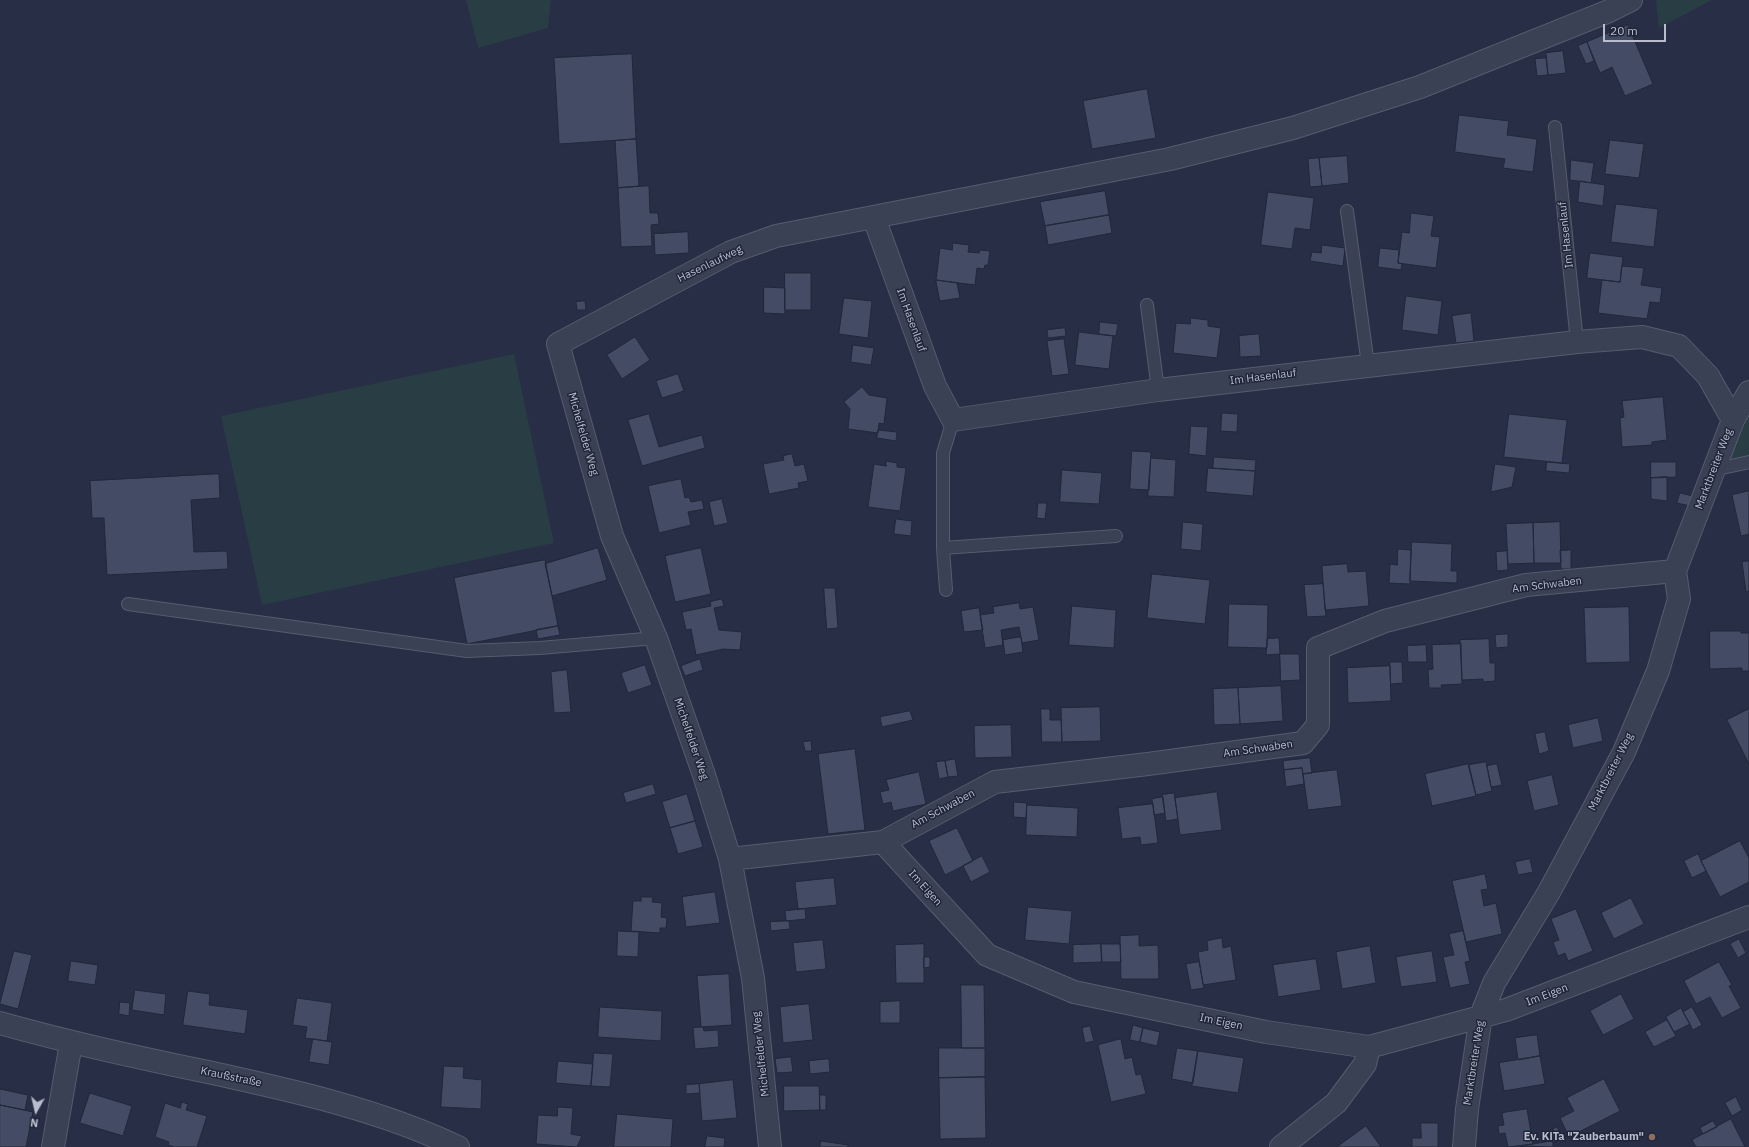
<!DOCTYPE html>
<meta charset="utf-8">
<style>
body{margin:0}
#map{position:relative;width:1749px;height:1147px;overflow:hidden;background:#272e45;font-family:"IBM Plex Sans",sans-serif}
canvas{display:block}
.north{position:absolute;left:16px;top:1091px;width:40px;height:40px;-webkit-text-stroke:3px #202639;paint-order:stroke;rotate:188deg;font-size:11px;font-weight:700;line-height:16px;text-align:center;color:#b9bdcd}
.north::after{content:'';display:block;margin:auto;width:14px;height:18px;background:#b9bdcd;clip-path:polygon(50% 0,100% 100%,50% 72%,0 100%)}
.scale{position:absolute;left:1603px;top:24px;width:63px;height:18px;box-sizing:border-box;border:2px solid #b9bdcd;border-top:0;padding-left:5px;font-size:12px;line-height:14px;white-space:nowrap;color:#b9bdcd;-webkit-text-stroke:3px #202639;paint-order:stroke}
</style>
<div id="map">
<canvas width="1749" height="1147"></canvas>
<div class="north">N</div>
<div class="scale">20 m</div>
</div>
<script>
const ctx = document.querySelector('canvas').getContext('2d');
ctx.lineJoin = 'round';
function fill(path, color) { ctx.fillStyle = color; ctx.fill(path, 'evenodd'); }
function trace(path, color, width, dash) { ctx.strokeStyle = color; ctx.lineWidth = width; ctx.lineCap = dash ? 'butt' : 'round'; ctx.setLineDash(dash || []); ctx.stroke(path); }
function drawText(font, color, halo, rows, align = 'center') {
  ctx.font = font + ' "IBM Plex Sans",sans-serif'; ctx.lineWidth = 3; ctx.setLineDash([]); ctx.textBaseline = 'middle'; ctx.strokeStyle = halo; ctx.fillStyle = color; for (const [text, x, y, turn = 0] of rows) {
    ctx.save(); ctx.translate(x, y); ctx.rotate((+turn || 0) * Math.PI / 180); ctx.textAlign = isNaN(turn) ? turn : align; if (halo) ctx.strokeText(text, 0, 0); ctx.fillText(text, 0, 0); ctx.restore();
  }
}
fill(new Path2D(`
 M466 0H551L548 28 478 48Z
 M1656 0H1712L1659 28Z
 M514 354 554 543 262 605 221 416Z
 M1749 392V462L1713 470Z`), '#293d45');
const building = new Path2D(`
 M1628 25 1653 84 1625 96 1612 67 1600 73 1587 42Z
 M1587 42 1594 61 1586 64 1578 46Z
 M1563 51 1566 73 1548 75 1546 53Z
 M632 54 636 139 559 144 554 58Z
 M1546 58 1548 75 1537 76 1535 59Z
 M1147 89 1156 138 1092 149 1083 101Z
 M1459 115 1509 121 1507 135 1537 139 1533 172 1503 168 1505 159 1455 152Z
 M636 139 639 186 618 188 615 141Z
 M1610 140 1644 144 1639 178 1605 174Z
 M1347 156 1349 183 1322 186 1319 158Z
 M1319 158 1322 186 1310 187 1308 159Z
 M1571 160 1594 163 1591 183 1570 180Z
 M1580 181 1605 185 1603 206 1578 202Z
 M649 186 650 213H658L659 224 651 225 652 246 621 247 618 188Z
 M1105 191 1109 215 1045 226 1040 202Z
 M1268 192 1314 198 1310 230 1295 228 1292 249 1261 245Z
 M1616 204 1658 209 1654 247 1611 242Z
 M1411 213 1434 216 1431 236 1440 237 1436 268 1398 263 1402 232 1409 233Z
 M1109 215 1112 233 1048 245 1045 226Z
 M688 232 689 253 655 255 654 234Z
 M953 243 969 245 968 252 979 253 980 250 990 251 988 265H985L984 269 977 268 975 285 936 280 940 248 952 250Z
 M1322 245 1345 248 1343 266 1310 261 1312 252 1321 253Z
 M1380 248 1399 250 1398 263 1402 264 1401 270 1378 267Z
 M1590 253 1623 257 1620 282 1587 278Z
 M1622 266 1644 268 1641 285 1662 288 1660 303 1650 302 1647 319 1598 313 1602 280 1620 282Z
 M785 273H811V310H785Z
 M936 280 957 283 960 298 940 301Z
 M764 287 785 288V314L764 313Z
 M1406 296 1442 301 1438 335 1402 330Z
 M844 298 872 301 868 338 839 334Z
 M585 301 586 310H577L576 302Z
 M1471 313 1474 341 1456 343 1452 316Z
 M1191 318 1208 320V326L1221 328 1217 358 1173 353 1176 323 1190 324Z
 M1100 322 1118 324 1116 336 1099 334Z
 M1065 328 1066 336 1048 338 1047 330Z
 M1079 332 1113 336 1109 369 1075 365Z
 M1259 334 1261 356 1240 357 1239 336Z
 M635 337 650 360 622 379 607 355Z
 M1064 339 1069 374 1052 376 1047 341Z
 M853 345 874 348 871 365 851 362Z
 M678 374 684 391 662 398 656 381Z
 M862 387 869 395 887 398 884 424 879 423 878 433 848 429 850 409 844 402Z
 M1663 397 1667 440 1652 442V445L1622 447 1620 418 1624 417 1622 401Z
 M1222 413 1238 414 1237 432 1221 431Z
 M649 414 659 447 702 435 705 448 642 466 628 420Z
 M1509 414 1567 420 1562 463 1504 457Z
 M1191 426 1208 427 1206 456 1189 454Z
 M878 430 897 432 896 441 877 438Z
 M1132 451 1151 452 1149 490 1130 489Z
 M792 454 795 466 804 464 808 481 798 483 799 488 769 494 763 464 784 460 783 456Z
 M1214 457 1256 460 1255 471 1213 468Z
 M1151 458 1176 460 1174 497 1148 496Z
 M886 461 897 463V467L906 468 900 511 868 507 874 464 886 466Z
 M1547 462 1570 464 1569 473 1546 471Z
 M1651 462H1676V477L1651 478Z
 M1495 464 1516 467 1512 487 1491 492Z
 M1208 468 1255 471 1253 496 1206 492Z
 M1062 470 1102 473 1099 504 1060 502Z
 M219 474 220 498 191 500 194 552 227 551 228 569 107 575 104 518H92L90 481Z
 M1667 477V501L1651 499V478Z
 M681 479 685 498 689 497 691 502 702 500 704 509 688 512 691 525 659 533 648 486Z
 M1749 491V534L1741 536 1732 495Z
 M1680 493 1693 496 1690 506 1677 503Z
 M722 499 728 523 714 526 709 502Z
 M1038 503H1047L1045 519 1037 518Z
 M896 519 912 521 911 536 894 534Z
 M1183 522 1203 524 1201 551 1181 549Z
 M1560 522 1561 563H1534L1533 523Z
 M1533 523 1534 563 1508 564 1506 524Z
 M1412 542 1452 544 1451 571H1457V583L1410 581Z
 M598 548 607 580 552 596 545 564Z
 M701 548 711 594 675 602 665 556Z
 M1398 549 1411 550 1410 584 1389 583 1390 564 1397 565Z
 M1571 550V569H1561L1560 551Z
 M1507 551 1508 570 1497 571 1496 552Z
 M545 560 558 626 467 644 454 578Z
 M1749 561V591L1746 592 1742 562Z
 M1347 564 1348 572 1366 571 1369 606 1325 610 1322 566Z
 M1152 574 1210 580 1205 624 1147 618Z
 M1323 584 1326 616 1307 617 1304 585Z
 M824 588H835L838 628 827 629Z
 M722 599 724 606 714 608 719 630 742 632 740 650 723 649 696 655 691 629 686 630 682 612 711 606 710 602Z
 M1019 603 1020 609 1033 607 1039 640 1022 643 1019 627 1001 630 1003 645 985 648 980 615 994 613 993 607Z
 M1229 604 1268 605 1267 648 1228 647Z
 M1072 606 1116 610 1114 648 1069 645Z
 M1629 607 1630 662 1586 663 1584 608Z
 M979 608 983 630 964 632 961 611Z
 M558 626 560 635 538 639 536 630Z
 M1710 631H1741V633H1749V671H1742V668L1710 669Z
 M1508 634V647L1496 648 1495 635Z
 M1021 637 1023 652 1005 655 1003 640Z
 M1279 638 1280 654 1266 655 1267 639Z
 M1489 639 1490 663H1495V681L1483 682V679L1462 680 1460 640Z
 M1461 644 1462 684 1441 685 1442 688H1429L1428 670 1433 669 1432 645Z
 M1426 645 1427 662H1408L1407 646Z
 M1280 654H1299L1300 680 1281 681Z
 M700 659 703 670 685 676 681 666Z
 M1390 662H1402L1403 683 1391 684Z
 M645 665 652 685 628 693 621 673Z
 M1390 666 1391 701 1348 703 1347 668Z
 M567 670 571 712 554 713 551 672Z
 M1281 686 1283 721 1240 724 1238 688Z
 M1238 688 1240 724 1214 725 1213 689Z
 M1100 707 1101 741 1062 742 1061 708Z
 M1041 709H1050V720H1061L1062 742H1042Z
 M1749 709V764L1727 720Z
 M910 711 913 720 882 727 880 717Z
 M1598 718 1603 741 1573 748 1568 725Z
 M1011 725 1012 757 975 758 974 726Z
 M1545 732 1549 751 1539 754 1535 734Z
 M811 741 812 751H805L803 742Z
 M855 749 865 830 828 834 818 754Z
 M1310 758 1312 773 1303 774 1302 768 1284 770 1283 761Z
 M955 759 958 776 948 777 945 761Z
 M945 761 948 777 939 779 936 762Z
 M1486 762 1492 791 1476 795 1469 765Z
 M1468 764 1476 796 1432 806 1425 774Z
 M1497 764 1502 785 1491 787 1487 766Z
 M1302 768 1304 784 1286 787 1284 770Z
 M1337 770 1342 806 1308 810 1303 774Z
 M919 772 926 804 893 811 891 802 883 804 880 792 889 790 886 780Z
 M1552 775 1559 805 1534 811 1527 781Z
 M653 784 656 794 626 803 623 793Z
 M1217 792 1222 830 1180 835 1175 798Z
 M1174 793 1178 819 1166 821 1162 795Z
 M687 794 695 821 670 828 662 802Z
 M1163 797 1165 813 1154 815 1152 799Z
 M1014 802 1027 803 1026 818 1014 817Z
 M1153 804 1158 843 1141 845 1140 837 1122 839 1118 808Z
 M1027 805 1078 808 1077 837 1026 835Z
 M695 821 703 847 678 854 670 828Z
 M957 828 973 861 945 875 929 841Z
 M1740 841 1749 858V882L1720 897 1701 861Z
 M1698 854 1706 871 1692 878 1684 861Z
 M982 856 990 872 971 882 963 866Z
 M1530 859 1533 872 1518 875 1515 862Z
 M1485 874 1488 889 1481 890 1484 906 1496 903 1502 934 1466 942 1452 881Z
 M834 878 837 905 798 909 795 882Z
 M715 892 720 923 686 927 682 897Z
 M641 897H653L652 902 662 903 661 917 667 918 666 928H660V933L631 931 633 901H641Z
 M1631 898 1644 924 1614 939 1601 913Z
 M1028 907 1072 911 1069 944 1025 940Z
 M805 909 806 919 786 921 785 911Z
 M1576 909 1593 951 1568 961 1565 953 1558 956 1553 942 1559 940 1551 919Z
 M789 921 790 929 771 931 770 922Z
 M618 931 639 932 638 957 617 956Z
 M1463 931 1470 961 1465 962 1470 984 1450 988 1443 957 1454 955 1449 934Z
 M1139 935V946L1158 945 1159 979H1121L1120 936Z
 M1222 938 1223 948 1231 946 1236 980 1203 985 1198 952 1208 950 1207 941Z
 M1739 939 1746 953 1738 958 1730 944Z
 M823 940 826 969 796 972 793 943Z
 M924 944V983H896L895 945Z
 M1101 944H1120L1121 962H1102Z
 M1101 944 1102 962 1073 963V945Z
 M1370 946 1376 983 1342 989 1336 952Z
 M14 951 32 955 18 1009 0 1004Z
 M1432 951 1437 982 1401 987 1396 957Z
 M924 957H930V967L924 968Z
 M1316 959 1321 990 1278 997 1273 965Z
 M71 961 98 965 95 985 68 981Z
 M1199 962 1204 988 1191 990 1186 964Z
 M1719 962 1732 985 1729 986 1741 1008 1722 1018 1710 997 1696 1004 1684 981Z
 M729 974 732 1025 701 1027 697 976Z
 M961 985H984L985 1048H962Z
 M135 990 166 994 164 1015 132 1010Z
 M188 991 210 994 209 1005 248 1010 245 1034 183 1025Z
 M1621 994 1634 1019 1603 1035 1590 1011Z
 M297 998 332 1003 327 1041 305 1038 307 1027 293 1025Z
 M900 1001V1023H880V1002Z
 M120 1002 130 1003 129 1016 119 1014Z
 M809 1004 813 1040 783 1043 780 1007Z
 M600 1007 662 1011 661 1041 598 1037Z
 M1692 1007 1702 1025 1693 1030 1683 1012Z
 M1681 1008 1690 1024 1674 1032 1666 1017Z
 M1667 1020 1676 1036 1654 1047 1645 1032Z
 M1133 1025 1143 1028 1140 1042 1130 1040Z
 M1090 1026 1094 1041 1085 1043 1082 1028Z
 M701 1027H703L704 1031 718 1030 719 1047 695 1049 693 1028Z
 M1143 1028 1160 1032 1157 1046 1140 1042Z
 M1537 1035 1540 1056 1518 1060 1515 1038Z
 M313 1039 332 1042 329 1065 309 1062Z
 M1121 1039 1125 1059 1132 1057 1136 1075 1141 1074 1146 1094 1111 1102 1098 1045Z
 M939 1048H985V1077L939 1078Z
 M1177 1048 1198 1051 1193 1083 1172 1079Z
 M1198 1051 1244 1058 1238 1093 1192 1086Z
 M594 1053 613 1054 610 1087 591 1086Z
 M1540 1056 1545 1084 1504 1091 1499 1063Z
 M791 1057 793 1072 777 1073 775 1059Z
 M829 1059 830 1072 810 1074 809 1061Z
 M558 1061 593 1064 591 1086 556 1083Z
 M444 1066 464 1067 463 1078 482 1080 481 1109 441 1107Z
 M985 1077 986 1138 940 1139 939 1078Z
 M1604 1079 1620 1111 1569 1137 1560 1118 1574 1111 1567 1098Z
 M733 1080 737 1118 702 1121 699 1084Z
 M699 1084 700 1093 686 1094V1085Z
 M784 1086H819L820 1110 784 1111Z
 M0 1089 28 1095 25 1110 0 1105Z
 M90 1093 132 1106 123 1136 80 1123Z
 M820 1095H826V1110H820Z
 M1736 1097 1742 1110 1732 1116 1725 1103Z
 M182 1102 188 1104 186 1110 207 1116 197 1147H174L168 1145 169 1142 155 1137 165 1103 180 1108Z
 M0 1105 33 1112 26 1147H0Z
 M558 1107 573 1108 571 1134 582 1136 577 1147 536 1144 538 1115 557 1116Z
 M1527 1109 1533 1144 1508 1147 1505 1133 1499 1134 1498 1126 1504 1125 1502 1113Z
 M617 1114 673 1119 671 1147H614Z
 M1731 1119 1745 1147H1696L1692 1140Z
 M1713 1121 1717 1127 1703 1134 1700 1128Z
 M1421 1123H1438V1147H1412V1138H1421Z
 M1366 1126 1381 1147H1337Z
 M1557 1127 1563 1138 1553 1143V1129Z
 M707 1136 725 1138 724 1147H705Z
 M821 1141 848 1145V1147H820Z
 M1553 1141V1147L1521 1146 1533 1144Z`);
fill(building, '#444b65');
trace(building, '#22283b', 1);
const service = new Path2D(`
 M1555 127 1577 342
 M1347 211 1368 365
 M1147 305 1158 390
 M1713 470 1749 462
 M943 548 1116 536
 M946 590 943 548V453L953 420
 M128 604 467 651 540 648 656 638`);
const minor = new Path2D(`
 M874 218 935 386 953 420 1158 390 1577 342 1642 337 1679 346 1708 376 1733 420
 M883 842 995 782 1148 764 1303 743 1318 725V648L1385 621 1526 585 1675 571
 M730 859 883 842 987 955 1074 992 1266 1032 1369 1047 1506 1010 1749 917
 M0 1023C67 1042 135 1057 203 1071 290 1090 378 1109 458 1147
 M53 1147 71 1043
 M770 1147 753 978 730 859 704 775 656 638 612 536 558 344 731 252 776 236 1170 159 1293 128 1420 87 1609 11 1631 0
 M1281 1147 1336 1103 1365 1064 1369 1047
 M1464 1147 1467 1109 1481 1016 1494 983 1549 892 1624 752 1658 671 1679 599 1675 571 1733 420 1749 392`);
trace(service, '#575c6e', 14);
trace(minor, '#575c6e', 24);
trace(service, '#3b4154', 12);
trace(minor, '#3b4154', 22);
for (const [x, y, r, color] of [
 [1652,1137,4,"#8d6e63"]
]) { const dot = new Path2D(); dot.arc(x, y, r, 0, 2 * Math.PI); ctx.fillStyle = color; ctx.fill(dot); trace(dot, '#202639', 1.5); }
drawText('11px', '#b9bdcd', '#202639', [
 ["Im Hasenlauf",1566,235,-96],
 ["Hasenlaufweg",710,264,-26],
 ["Im Hasenlauf",911,320,70],
 ["Im Hasenlauf",1263,377,-7],
 ["Michelfelder Weg",583,434,74],
 ["Marktbreiter Weg",1714,469,-69],
 ["Am Schwaben",1547,585,-7],
 ["Michelfelder Weg",691,739,71],
 ["Am Schwaben",1258,749,-8],
 ["Marktbreiter Weg",1611,772,-63],
 ["Am Schwaben",943,809,-28],
 ["Im Eigen",925,888,48],
 ["Im Eigen",1547,995,-21],
 ["Im Eigen",1221,1022,12],
 ["Michelfelder Weg",761,1054,-96],
 ["Marktbreiter Weg",1474,1063,-81],
 ["Kraußstraße",231,1077,12]
]);
drawText('bold 11px', '#b9bdcd', '#202639', [
 ["Ev. KiTa \"Zauberbaum\"",1644,1137]
], 'right');
</script>
